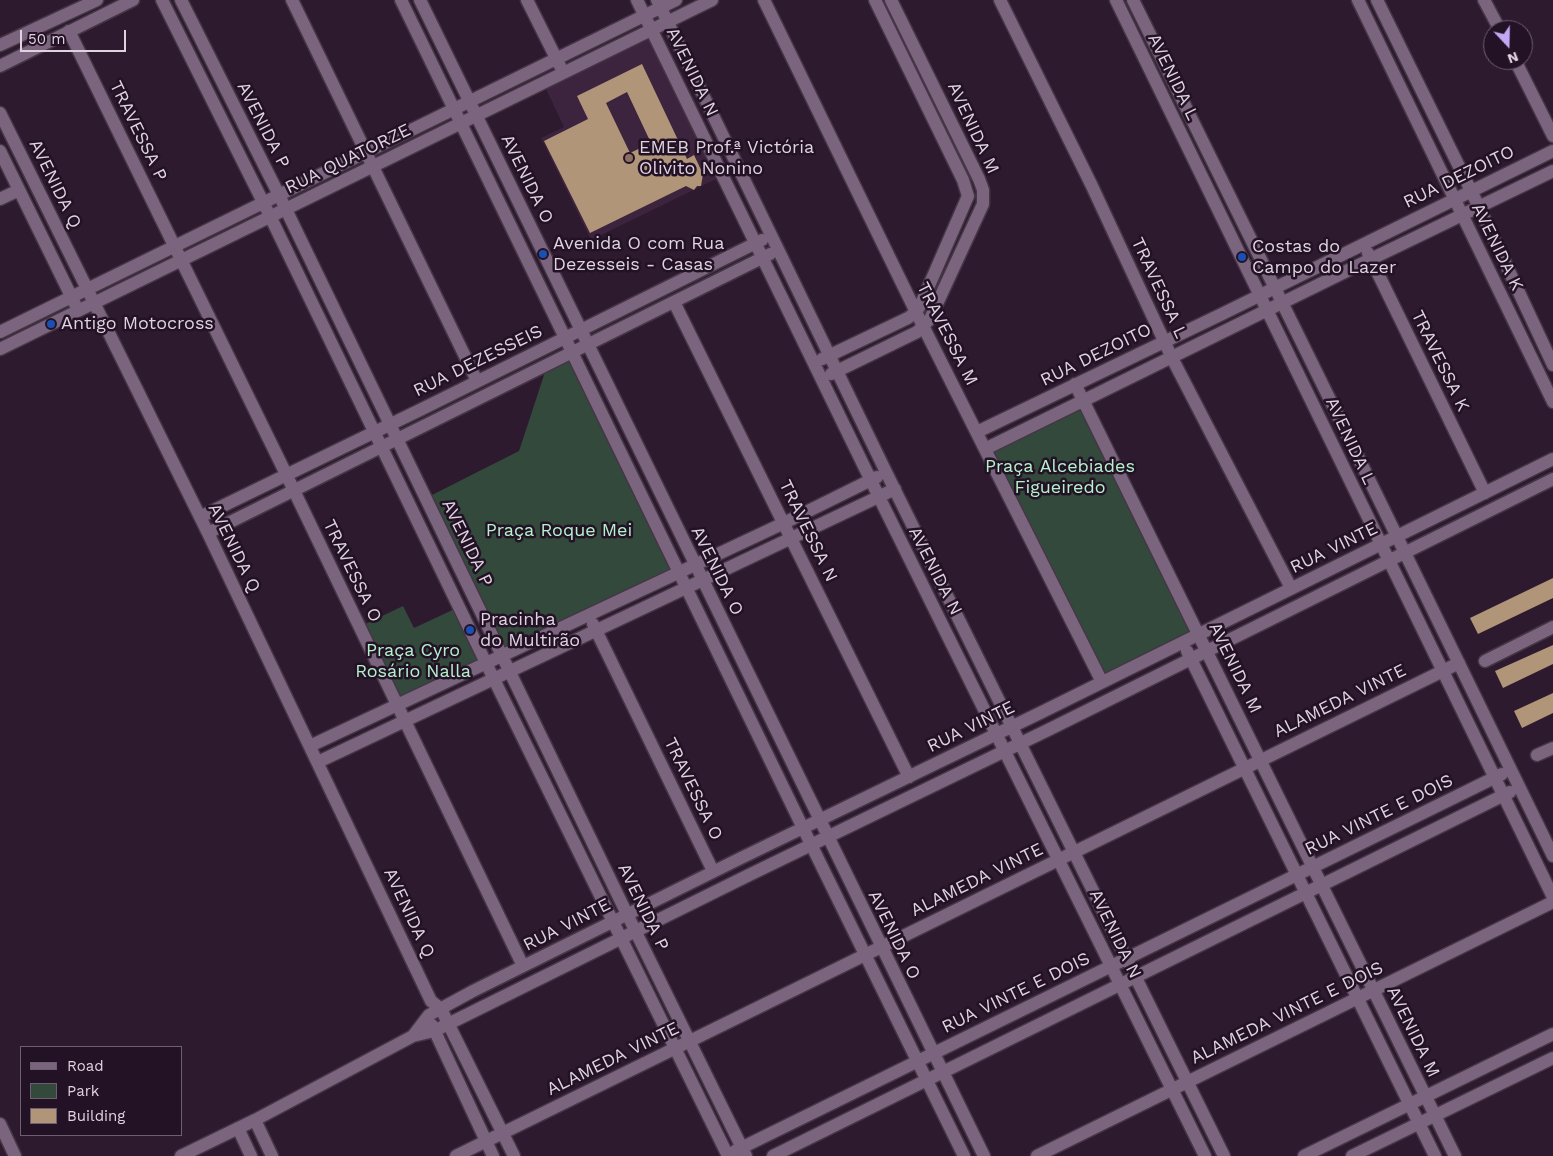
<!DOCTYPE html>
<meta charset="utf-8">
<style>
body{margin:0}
#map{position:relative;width:1553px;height:1156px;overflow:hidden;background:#2d1a2f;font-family:"Work Sans",sans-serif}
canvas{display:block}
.legend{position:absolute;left:20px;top:1046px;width:162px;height:90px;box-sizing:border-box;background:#231125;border:1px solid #6e5f70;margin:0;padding:6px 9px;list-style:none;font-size:15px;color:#dfd3e0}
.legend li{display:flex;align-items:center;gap:10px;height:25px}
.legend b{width:25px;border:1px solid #6e5f70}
.north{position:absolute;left:1483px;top:20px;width:50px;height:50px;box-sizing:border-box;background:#231125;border:1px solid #6e5f70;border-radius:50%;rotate:159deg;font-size:14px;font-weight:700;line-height:20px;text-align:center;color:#dfd3e0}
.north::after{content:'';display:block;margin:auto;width:18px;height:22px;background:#c1a8f3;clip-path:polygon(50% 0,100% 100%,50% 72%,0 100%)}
.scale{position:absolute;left:20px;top:30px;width:106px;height:22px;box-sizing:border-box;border:2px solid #dfd3e0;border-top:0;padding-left:6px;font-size:15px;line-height:18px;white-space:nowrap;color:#dfd3e0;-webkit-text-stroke:4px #231125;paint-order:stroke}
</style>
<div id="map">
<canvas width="1553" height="1156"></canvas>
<ul class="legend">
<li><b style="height:6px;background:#7b647d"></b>Road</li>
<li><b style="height:14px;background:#33493b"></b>Park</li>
<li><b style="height:14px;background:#b09578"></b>Building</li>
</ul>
<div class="north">N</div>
<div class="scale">50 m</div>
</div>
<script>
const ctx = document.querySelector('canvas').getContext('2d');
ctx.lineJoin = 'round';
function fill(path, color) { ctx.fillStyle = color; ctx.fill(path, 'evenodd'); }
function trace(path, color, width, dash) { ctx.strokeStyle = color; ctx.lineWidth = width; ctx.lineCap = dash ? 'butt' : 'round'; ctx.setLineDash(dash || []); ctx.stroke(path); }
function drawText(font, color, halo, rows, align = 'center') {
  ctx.font = font + ' "Work Sans",sans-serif'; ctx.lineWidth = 5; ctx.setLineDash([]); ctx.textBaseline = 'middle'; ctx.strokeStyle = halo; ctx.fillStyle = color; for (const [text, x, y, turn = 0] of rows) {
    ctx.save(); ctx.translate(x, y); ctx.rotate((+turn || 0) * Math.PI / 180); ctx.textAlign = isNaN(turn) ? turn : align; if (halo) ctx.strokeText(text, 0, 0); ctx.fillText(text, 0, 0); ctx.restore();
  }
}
fill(new Path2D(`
 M649 38 716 179 591 240 541 138 564 127 545 87Z`), '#3c243e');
fill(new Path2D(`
 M572 352 679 572 503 655 426 498 519 451 547 366Z
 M1083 402 1198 635 1102 682 985 449Z
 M403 606 414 628 459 607 486 663 397 705 359 627Z`), '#33493b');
fill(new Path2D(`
 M642 64 687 159 694 155 703 174 701 186H697L694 190 686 186 590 233 544 141 588 119 577 96ZM627 92 651 143 630 153 606 103Z
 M1553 578V598L1478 634 1470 618Z
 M1553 645V664L1503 688 1495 671Z
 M1553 693V713L1522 728 1514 711Z`), '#b09578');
const minor = new Path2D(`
 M162 0 270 216 486 663 728 1156
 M181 0 279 195 627 914 746 1156
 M292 0 477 381
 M401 0 803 828 964 1156
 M420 0 984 1156
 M527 0 560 66
 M637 0 879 497 1205 1156
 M657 0 886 472 1224 1156
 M764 0 916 312 1102 682
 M1000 0 1091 184 1172 358 1291 588
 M1116 0 1553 897
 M1133 0C1273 285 1415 570 1553 856
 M1358 0 1553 402
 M1377 0 1479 207 1553 365
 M1484 0 1500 30
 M69 31 286 474 523 966
 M0 45 97 0
 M1515 60 1553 136
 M0 66 133 0
 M0 113 208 533 431 1001 441 1009 514 1156
 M0 151 75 304
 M0 199 19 190
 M1368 253 1485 493
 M674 302 909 777
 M0 332 676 0
 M0 349 712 0
 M822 359 908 318 916 312 921 304 968 196 963 180 875 0
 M831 374 917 332 930 319 983 204V190L979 179 891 0
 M1075 384 1455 1156
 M977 432 1222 314 1553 151
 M985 449 1371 259 1553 171
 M200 517 422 409 762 240
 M208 533 770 254
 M593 624 713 871
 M1187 651 1435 1156
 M1485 661 1553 627
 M310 746 784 523 877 477
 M1537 755 1553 748
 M318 762 895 489
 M432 1025 493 1156
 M413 1036 429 1015 473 991 741 858 1040 713 1553 459
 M255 1120 272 1156
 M0 1124 15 1156
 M238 1128 251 1156
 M735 1151 1502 774
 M181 1156 255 1120 413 1036 434 1031 749 875 1048 730 1553 479
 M456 1156 1459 663
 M773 1156 1510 792
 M1037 1156 1553 902
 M1304 1156 1553 1034
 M1352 1156 1553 1058`);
trace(minor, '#453647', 15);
trace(minor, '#7b647d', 12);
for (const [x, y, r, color] of [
 [629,158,5,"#8d6e63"],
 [543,254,5,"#1a4fb4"],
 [1242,257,5,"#1a4fb4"],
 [51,324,5,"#1a4fb4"],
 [470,630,5,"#1a4fb4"]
]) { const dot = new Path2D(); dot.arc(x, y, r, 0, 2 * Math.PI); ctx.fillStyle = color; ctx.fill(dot); trace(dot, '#231125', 2); }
drawText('18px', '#dfd3e0', '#231125', [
 ["AVENIDA N",692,72,64],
 ["AVENIDA L",1173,77,64],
 ["AVENIDA P",263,125,63],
 ["AVENIDA M",973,128,65],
 ["TRAVESSA P",138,131,64],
 ["RUA QUATORZE",348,159,-26],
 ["RUA DEZOITO",1459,177,-26],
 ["AVENIDA O",527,179,64],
 ["AVENIDA Q",55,184,64],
 ["AVENIDA K",1497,247,64],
 ["TRAVESSA L",1159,288,65],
 ["TRAVESSA M",947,334,63],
 ["RUA DEZOITO",1096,355,-26],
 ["RUA DEZESSEIS",478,361,-26],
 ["TRAVESSA K",1440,361,64],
 ["AVENIDA L",1350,441,65],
 ["TRAVESSA N",808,531,64],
 ["AVENIDA P",467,543,64],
 ["AVENIDA Q",234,548,64],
 ["RUA VINTE",1334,548,-26],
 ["TRAVESSA O",352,571,64],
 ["AVENIDA O",717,571,64],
 ["AVENIDA N",935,571,63],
 ["AVENIDA M",1235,668,64],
 ["ALAMEDA VINTE",1340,701,-26],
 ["RUA VINTE",971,727,-26],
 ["TRAVESSA O",693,789,64],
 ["RUA VINTE E DOIS",1379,815,-26],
 ["ALAMEDA VINTE",977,880,-26],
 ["AVENIDA P",643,907,64],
 ["AVENIDA Q",409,913,65],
 ["RUA VINTE",567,925,-27],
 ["AVENIDA N",1115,934,64],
 ["AVENIDA O",894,935,64],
 ["RUA VINTE E DOIS",1016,993,-26],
 ["ALAMEDA VINTE E DOIS",1287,1013,-26],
 ["AVENIDA M",1413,1032,64],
 ["ALAMEDA VINTE",613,1059,-26]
]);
drawText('18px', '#dfd3e0', '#231125', [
 ["EMEB Prof.ª Victória",639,148],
 ["Olivito Nonino",639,169],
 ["Avenida O com Rua",553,244],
 ["Dezesseis - Casas",553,265],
 ["Costas do",1252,247],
 ["Campo do Lazer",1252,268],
 ["Antigo Motocross",61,324],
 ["Pracinha",480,620],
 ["do Multirão",480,641]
], 'left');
drawText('18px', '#b4f2cc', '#231125', [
 ["Praça Alcebiades",1060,467],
 ["Figueiredo",1060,488],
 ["Praça Roque Mei",559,531],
 ["Praça Cyro",413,651],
 ["Rosário Nalla",413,672]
]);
</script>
